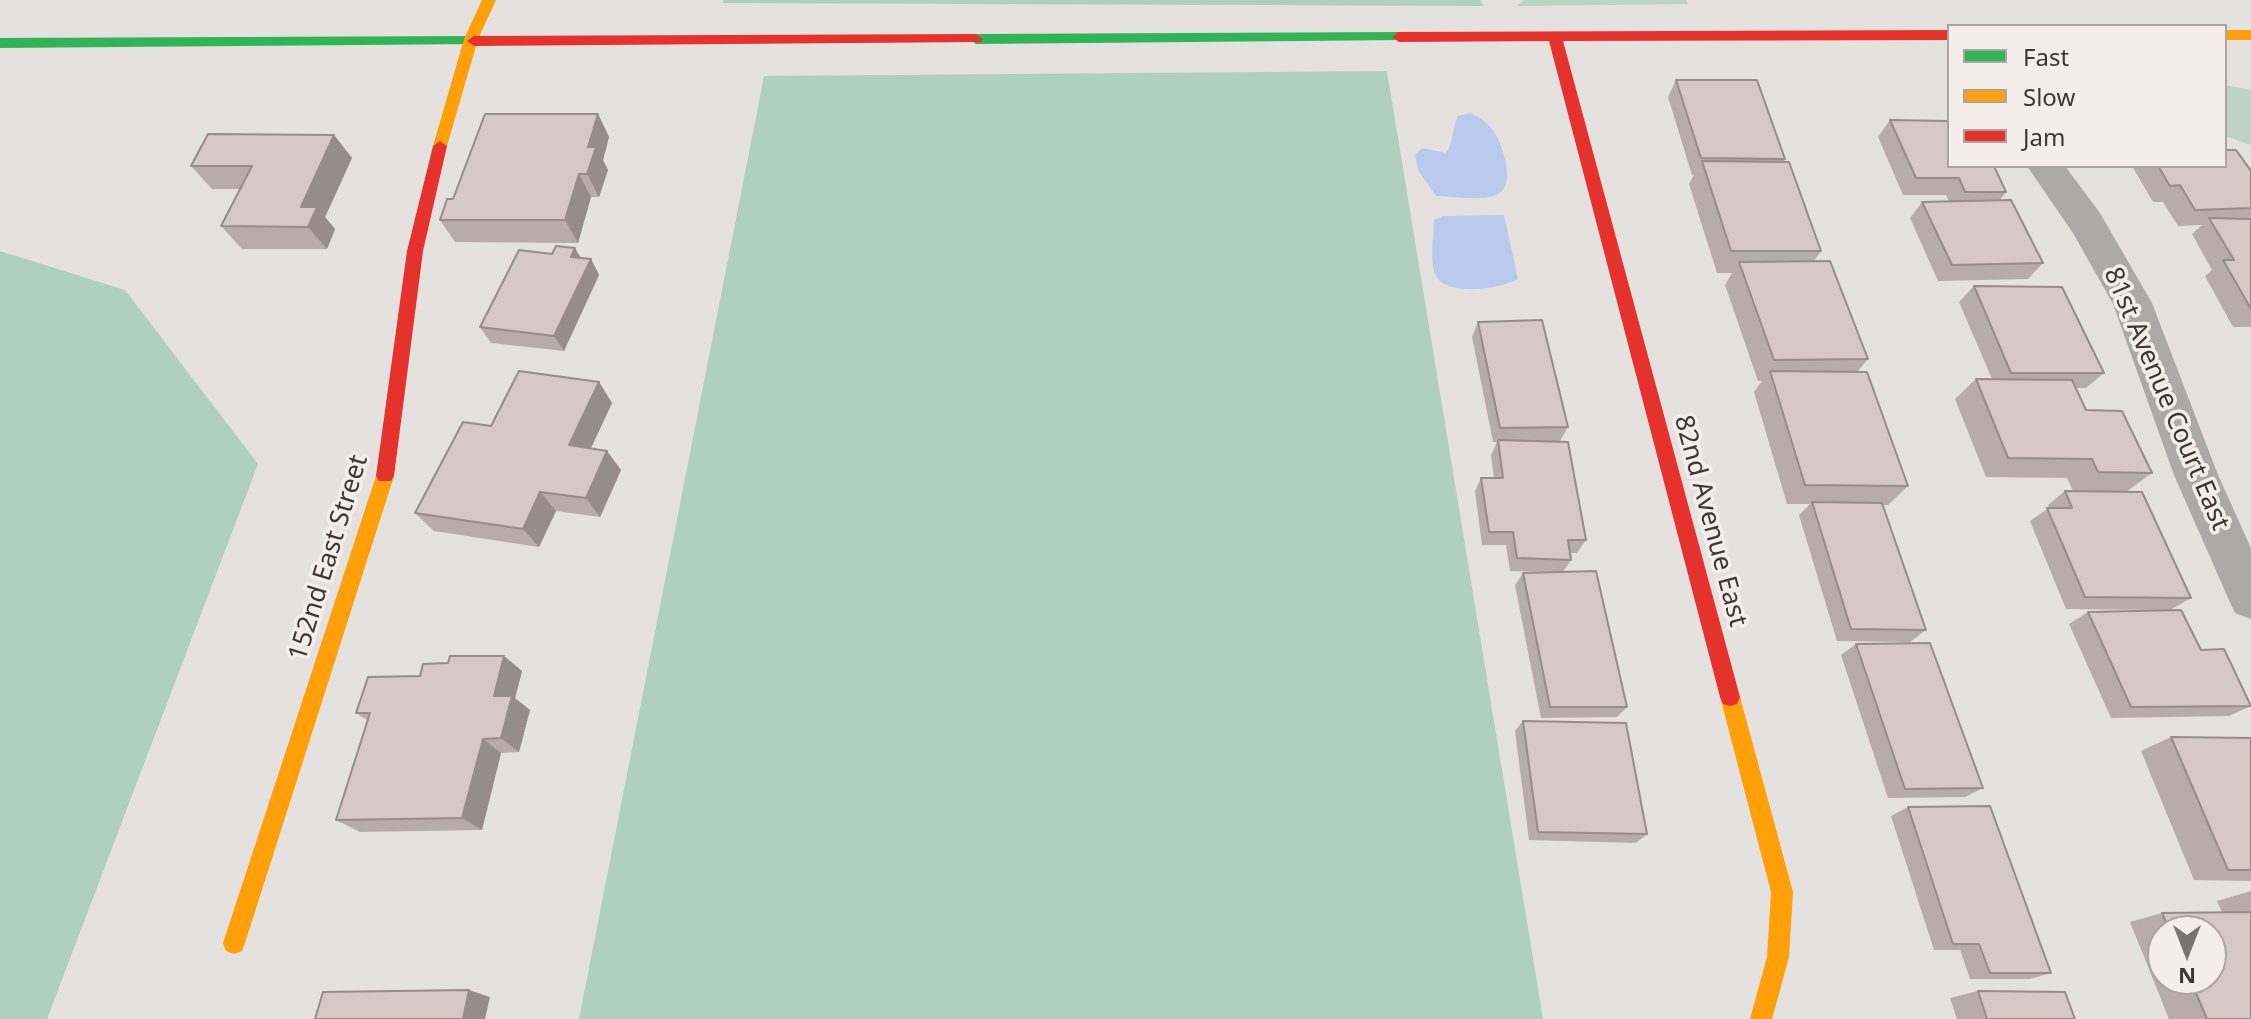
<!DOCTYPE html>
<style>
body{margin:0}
#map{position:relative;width:2251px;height:1019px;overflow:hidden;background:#e4e1df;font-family:"Noto Sans",sans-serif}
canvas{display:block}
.legend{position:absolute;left:1947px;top:24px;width:280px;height:144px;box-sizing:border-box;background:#f4ede9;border:2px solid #aaa5a2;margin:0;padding:10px 14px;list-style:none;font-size:24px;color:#3b3837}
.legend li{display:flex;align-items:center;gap:16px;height:40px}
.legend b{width:40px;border:2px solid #aaa5a2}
.north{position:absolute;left:2147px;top:915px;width:80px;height:80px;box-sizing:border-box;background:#f4ede9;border:2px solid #aaa5a2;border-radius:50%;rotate:180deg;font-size:22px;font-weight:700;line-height:32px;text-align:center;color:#3b3837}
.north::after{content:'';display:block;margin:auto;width:28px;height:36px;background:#767372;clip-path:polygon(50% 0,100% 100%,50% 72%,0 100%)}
</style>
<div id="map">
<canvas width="2251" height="1019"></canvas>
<ul class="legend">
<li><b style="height:10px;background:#30b455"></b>Fast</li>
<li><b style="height:10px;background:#ff9f0a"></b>Slow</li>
<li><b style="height:10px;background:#e5322d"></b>Jam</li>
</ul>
<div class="north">N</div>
</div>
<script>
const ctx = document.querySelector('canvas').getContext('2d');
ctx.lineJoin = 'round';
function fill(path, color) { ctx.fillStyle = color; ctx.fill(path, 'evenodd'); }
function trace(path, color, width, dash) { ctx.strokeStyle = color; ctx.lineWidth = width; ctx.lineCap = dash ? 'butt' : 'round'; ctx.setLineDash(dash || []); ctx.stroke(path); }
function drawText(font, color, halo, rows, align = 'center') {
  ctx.font = font + ' "Noto Sans",sans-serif'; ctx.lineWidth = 7; ctx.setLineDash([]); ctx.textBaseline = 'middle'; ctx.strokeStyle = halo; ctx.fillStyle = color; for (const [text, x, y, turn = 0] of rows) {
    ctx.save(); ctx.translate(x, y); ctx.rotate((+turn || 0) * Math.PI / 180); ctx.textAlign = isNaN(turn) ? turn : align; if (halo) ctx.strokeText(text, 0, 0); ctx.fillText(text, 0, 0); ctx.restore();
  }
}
fill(new Path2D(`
 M1524 0H1686L1688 4 1517 6Z
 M2225 85 2251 90V145L2225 136Z`), '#bcd3c6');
fill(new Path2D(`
 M723 0H1480L1484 6 723 3Z
 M1387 71 1543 1019H579L764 76Z
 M0 251 125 290 258 464 47 1019H0Z`), '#afd0bf');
fill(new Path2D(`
 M1470 113C1481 118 1487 122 1494 132 1503 145 1516 186 1498 194 1484 202 1453 196 1436 196L1418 170 1415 155 1422 148 1446 153C1454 143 1452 128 1458 116Z
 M1504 215 1518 279C1501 289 1447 297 1436 276 1429 261 1434 236 1434 220L1443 216Z`), '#bacaec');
fill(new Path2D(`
 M2027 166H2065L2100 213 2152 303 2218 475 2251 548V619L2235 613 2228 598 2174 475 2113 304 2073 233Z`), '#abaaa8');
fill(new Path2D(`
 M1399 32 1404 34V40L976 44 969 39 976 34Z
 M474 36 479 38V44L0 48V38Z`), '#30b455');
fill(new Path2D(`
 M482 0H496L478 39 447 146 445 150H435L433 146 464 39Z
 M2225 30H2251V40H2225Z
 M385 468 391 471 394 476 245 943 242 951 234 954 226 951 223 943 376 476 379 471Z
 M1730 688 1737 690 1740 697 1793 892 1789 957 1772 1019H1750L1767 957 1771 892 1720 697 1723 690Z`), '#ff9f0a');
fill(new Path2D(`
 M1949 30V40L1563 41 1740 697 1737 704 1730 706 1723 704 1720 697 1549 41 1399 42 1392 37 1399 32Z
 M976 34 983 39 981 42 474 46 467 41 474 36Z
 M440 141 447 146 423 251 394 476 391 481H379L376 476 407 251 433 146Z`), '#e5322d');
fill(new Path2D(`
 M1676 80 1785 159 1784 162 1821 251 1814 261 1868 359 1857 372 1908 486 1888 505H1883L1926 630 1910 642 1837 641 1799 515 1810 504H1787L1754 392 1762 381H1758L1725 285 1732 273H1717L1689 184 1694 175H1692L1668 97Z
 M598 114 609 137 603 160 608 170 599 197H591L578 243 455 242 440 220 453 199Z
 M1890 120 2006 192 1999 201 2043 263 2028 279 1938 281 1910 218 1922 202 1949 201 1946 195H1903L1878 137Z
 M334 135 352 158 325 217 335 229 327 249H242L221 226 240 189H212L191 166Z
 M2132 166H2225L2251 171V327H2233L2205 276 2212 270 2192 234 2202 225 2178 226 2163 202H2153Z
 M580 258 591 259 599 275 564 351 491 343 480 327Z
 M1974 286 2104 373 2086 388H2076L2086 410 2152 473 2126 492 2191 598 2170 610 2066 609 2030 521 2049 508 2048 505 2065 491H2073L2067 478 1986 477 1955 399 1976 379H1992L1959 302Z
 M1478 322 1568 427 1560 441 1586 540 1577 553H1570L1571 560 1563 572 1627 707 1617 717 1541 718 1515 585 1523 573 1558 572 1510 571 1506 545H1482L1475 491 1481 478H1494L1491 455 1497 442H1493L1472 337Z
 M599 382 612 403 591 448 607 451 621 470 600 517 556 511 539 547 434 531 415 513 491 426Z
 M2088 612 2201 650 2251 706 2229 716 2111 718 2069 624Z
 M1856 644 1983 788 1965 797 1888 798 1841 655Z
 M504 656 522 671 515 698 530 710 519 752 501 753 482 830 360 832 336 820 367 720 356 713 420 676 448 663Z
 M1523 721 1647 834 1636 843 1529 840 1515 731Z
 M2171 737 2251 738V881L2194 880 2141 751Z
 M1908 807 2051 973 2030 979H1970L1960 950H1934L1891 816Z
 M2251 891V1019H2169L2130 922 2162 913 2222 912 2217 901ZM2163 931H2211V979H2163Z
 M1978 991 2075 1019H1957L1950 998Z`), '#b8acaa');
fill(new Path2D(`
 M598 114 609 137 603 160 608 170 599 197 587 174 588 147Z
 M334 135 352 158 325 217 335 229 327 249 308 227 301 207Z
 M579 174 591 197 578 243 565 220Z
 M575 248 584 264 571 257Z
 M591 259 599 275 564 351 554 336Z
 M599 382 612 403 583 465 569 445Z
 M607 451 621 470 600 517 586 498Z
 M540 492 556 511 539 547 523 529Z
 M504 656 522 671 515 698 530 710 519 752 501 738 494 696Z
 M483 739 501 753 482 830 462 818Z
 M469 990 490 997 485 1019H463Z`), '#968c8b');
const building = new Path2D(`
 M1676 80H1757L1785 159 1701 158Z
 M485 114H598L588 147H596L587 174H579L565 220H440L447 199H453Z
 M1890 120 1949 121V166H1994L2006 192H1965L1959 178H1916Z
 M208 134 334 135 301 207H317L308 227 221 226 252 166H191Z
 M2225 150H2236L2251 171V208L2195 210 2180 185 2170 186 2158 166H2225Z
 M1702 161 1789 162 1821 251H1731Z
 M2011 200 2043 263 1952 265 1922 202Z
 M2209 218 2251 219V309L2223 260H2234Z
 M556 246 575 248 571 257 591 259 554 336 480 327 519 250 552 254Z
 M1830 261 1868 359 1774 360 1739 262Z
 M1974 286 2062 287 2104 373H2011Z
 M1542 320 1568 427 1500 428 1478 322Z
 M519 371 599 382 569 445 607 451 586 498 540 492 523 529 415 513 463 422 491 426Z
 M1770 371 1867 372 1908 486 1805 485Z
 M1976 379 2072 380 2086 410 2122 411 2152 473 2098 472 2092 459 2008 458Z
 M1498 440 1568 442 1586 540H1568L1571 560 1517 558 1513 532H1489L1481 478H1503Z
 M2065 491 2142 492 2191 598 2085 597 2047 508H2072Z
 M1812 502 1882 503 1926 630 1851 629Z
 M1596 571 1627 707H1550L1523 573Z
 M2181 610 2201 650 2224 649 2251 706 2131 707 2088 612Z
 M1930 643 1983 788 1905 789 1856 644Z
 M450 656H504L494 696H512L501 738 483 739 462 818 336 820 370 713H356L368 677 420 676 423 664 448 663Z
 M1523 721 1626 723 1647 834 1538 832Z
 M2171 737 2251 738V870H2228Z
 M1990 806 2051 973H1990L1979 944H1953L1908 807Z
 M2251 912V1019H2207L2190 979H2211V931H2170L2162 913Z
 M469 990 463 1019H315L323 992Z
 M1978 991 2065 992 2075 1019H1987Z`);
fill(building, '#d6c8c6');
trace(building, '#968c8b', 2);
drawText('26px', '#3b3837', '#f4ede9', [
 ["81st Avenue Court East",2166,399,67],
 ["82nd Avenue East",1710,521,75],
 ["152nd East Street",329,558,-73]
]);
</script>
